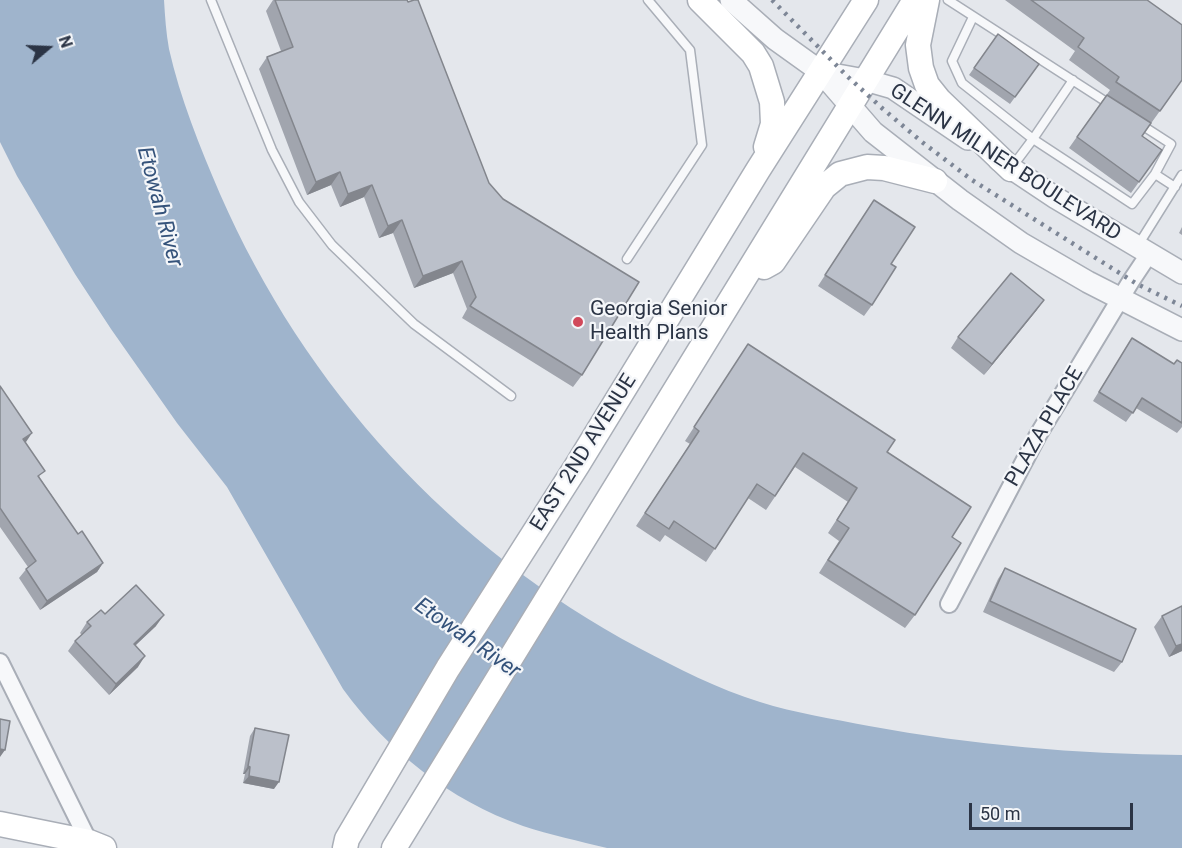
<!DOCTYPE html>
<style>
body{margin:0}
#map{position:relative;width:1182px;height:848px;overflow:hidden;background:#e4e7ec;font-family:Roboto,sans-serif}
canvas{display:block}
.north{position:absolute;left:18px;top:18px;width:60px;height:60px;-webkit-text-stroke:4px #f4f6f9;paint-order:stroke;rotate:71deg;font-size:16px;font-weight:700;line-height:24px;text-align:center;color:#2b3445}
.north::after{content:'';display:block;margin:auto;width:21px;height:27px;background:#2b3445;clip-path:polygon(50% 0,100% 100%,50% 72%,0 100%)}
.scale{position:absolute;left:969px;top:803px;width:164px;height:27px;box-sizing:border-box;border:3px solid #2b3445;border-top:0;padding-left:8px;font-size:18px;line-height:21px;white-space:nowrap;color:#2b3445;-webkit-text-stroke:4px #f4f6f9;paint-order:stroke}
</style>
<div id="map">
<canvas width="1182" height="848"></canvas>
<div class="north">N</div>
<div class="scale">50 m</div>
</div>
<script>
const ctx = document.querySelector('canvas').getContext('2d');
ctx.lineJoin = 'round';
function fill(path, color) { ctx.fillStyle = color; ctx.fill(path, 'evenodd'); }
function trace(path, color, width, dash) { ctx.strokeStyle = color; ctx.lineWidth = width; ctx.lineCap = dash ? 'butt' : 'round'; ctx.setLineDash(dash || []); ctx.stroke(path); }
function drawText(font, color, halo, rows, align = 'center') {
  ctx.font = font + ' Roboto,sans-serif'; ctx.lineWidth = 4.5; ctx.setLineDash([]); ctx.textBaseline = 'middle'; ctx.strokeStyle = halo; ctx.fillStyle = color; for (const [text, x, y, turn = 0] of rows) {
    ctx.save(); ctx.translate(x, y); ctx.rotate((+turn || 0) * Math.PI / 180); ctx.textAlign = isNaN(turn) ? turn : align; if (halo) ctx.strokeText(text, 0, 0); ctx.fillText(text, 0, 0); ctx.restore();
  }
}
fill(new Path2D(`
 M0 0H164C165 16 166 33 169 49 180 98 200 147 220 194 305 388 451 548 639 648 677 668 718 689 760 702 795 713 833 719 869 726 973 745 1076 754 1182 755V848H607C579 841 550 835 523 826 449 800 388 751 343 689L227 487 177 423 111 329 75 274 17 176 0 142Z`), '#9fb4cc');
const service = new Path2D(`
 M211 0 272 150 299 202 332 245 414 324 511 396
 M948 0 1111 105
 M973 17 952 61 962 83 1033 139 1073 80
 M1140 124 1171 144 1155 174 1175 187
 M1012 167 1033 139 1132 204 1155 174
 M1137 247 1182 175
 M627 259 702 145 690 50 648 0`);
const minor = new Path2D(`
 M949 604 1038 435 1131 281 1149 254
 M0 662 89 842`);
const tertiary = new Path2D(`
 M731 0 775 39 821 72 873 132 960 200 1021 243 1088 282 1182 330
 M821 72 865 80 893 88 968 139
 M999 160 1056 198 1182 273`);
const secondary = new Path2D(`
 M700 0 753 53 761 66 772 102 773 124 766 147
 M927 0 918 45 921 68 927 85 939 100 1011 169
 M764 267 773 262 824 187 840 174 867 167 884 168 935 181
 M0 824 89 842 104 848
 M345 848 347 839 448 668 578 464 758 170 866 0
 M394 848 915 0`);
trace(service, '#a9aeb7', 11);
trace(minor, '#a9aeb7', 20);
trace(tertiary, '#a9aeb7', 24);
trace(secondary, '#a9aeb7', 27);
trace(service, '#f7f8fa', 8);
trace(minor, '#f7f8fa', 16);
trace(tertiary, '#f7f8fa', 21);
trace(secondary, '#fff', 24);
trace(new Path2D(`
 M772 0 847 76 883 109 922 142 972 180 1137 284 1182 306`), '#7d8696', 4.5, [3, 6]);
fill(new Path2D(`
 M273 0H407L489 183 582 375 573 387 462 318 467 309 453 273 414 288 393 233 379 238 364 197 340 207 331 185 307 195 259 69 267 57 281 51 266 11Z
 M1005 0H1147L1182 80 1142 136 1162 150 1131 193 1069 148 1110 90 1069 60 1075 51Z
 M998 34 1039 64 1010 104 969 75Z
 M874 200 891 264 872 305 864 316 818 286Z
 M1182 227V235L1179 233Z
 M1044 300 1036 311 984 375 951 348 958 337Z
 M1132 338 1174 364 1182 363V427L1177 433 1136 408 1126 422 1093 401Z
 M748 344 887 452 952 537 915 615 905 628 819 573 839 541 828 533 848 502 795 467 766 510 748 498 706 562 665 535 660 542 636 526 690 444 685 441Z
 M0 386 26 442H25L40 478 78 534 103 563 97 572 40 610 19 578 28 567 0 527Z
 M1005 568 1122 662 1114 672 983 612 998 579Z
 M1182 606V651L1169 657 1154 627 1162 616Z
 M105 614 156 626 135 646 138 667 109 695 68 651 75 641 82 635 80 633 87 622Z
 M255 728 274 789 243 783 245 774H243L250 736Z`), '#a1a5ae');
fill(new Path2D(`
 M340 172 331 185 307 195 316 182Z
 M372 185 364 197 340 207 348 194Z
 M402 220 393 233 379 238 388 226Z
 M462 261 453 273 414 288 423 276Z
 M1044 300 1036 311 984 375 992 364Z
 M32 433 26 442 16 448 23 439Z
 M103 563 97 572 40 610 47 601Z
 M164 615 156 626 126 654 134 644Z
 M1182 644V651L1169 657 1176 646Z
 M145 656 138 667 109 695 116 684Z
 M0 749 5 750 0 757Z
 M248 766 250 767 245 774H243Z
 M249 776 279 782 274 789 243 783Z`), '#83868d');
const building = new Path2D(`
 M275 0H407L408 2 414 0H418L489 183 503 199 639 282 582 375 470 306 476 297 462 261 423 276 402 220 388 226 372 185 348 194 340 172 316 182 267 57 293 47Z
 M1031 0H1147L1182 25V80L1160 111 1116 82 1119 77 1078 47 1084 38Z
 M998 34 1039 64 1015 97 974 68Z
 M1107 95 1151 123 1142 136 1162 150 1139 182 1077 137Z
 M874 200 915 227 891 264 896 267 872 305 825 275Z
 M1011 273 1044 300 992 364 958 337Z
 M1132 338 1174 364 1177 360 1182 363V423L1142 398 1133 413 1099 392Z
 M748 344 895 440 887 452 971 507 952 537 961 543 915 615 828 560 849 528 837 520 857 488 803 453 775 496 757 484 715 549 674 521 669 529 645 513 699 431 694 427Z
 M0 386 32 433 23 439 45 471 38 476 78 534 82 531 103 563 47 601 26 569 36 561 0 508Z
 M1005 568 1136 629 1122 662 990 601Z
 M136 585 164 615 134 644 145 656 116 684 75 641 91 626 87 622 101 610 105 614Z
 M1182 606V644L1176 646 1162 616Z
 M0 719 10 721 5 750 0 749Z
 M255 728 289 735 279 782 249 776 250 767 248 766Z`);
fill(building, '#bbc0ca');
trace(building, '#83868d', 1.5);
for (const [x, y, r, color] of [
 [578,322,6,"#d1495b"]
]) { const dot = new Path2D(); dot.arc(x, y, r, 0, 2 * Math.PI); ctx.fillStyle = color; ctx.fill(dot); trace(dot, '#f4f6f9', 2); }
drawText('21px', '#2b3445', '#f4f6f9', [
 ["GLENN MILNER BOULEVARD",1005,163,33],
 ["PLAZA PLACE",1045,427,-60],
 ["EAST 2ND AVENUE",584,453,-58]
]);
drawText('21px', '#2b3445', '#f4f6f9', [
 ["Georgia Senior",590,310],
 ["Health Plans",590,334]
], 'left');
drawText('italic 22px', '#34527a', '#f4f6f9', [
 ["Etowah River",159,207,75],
 ["Etowah River",467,639,35]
]);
</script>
